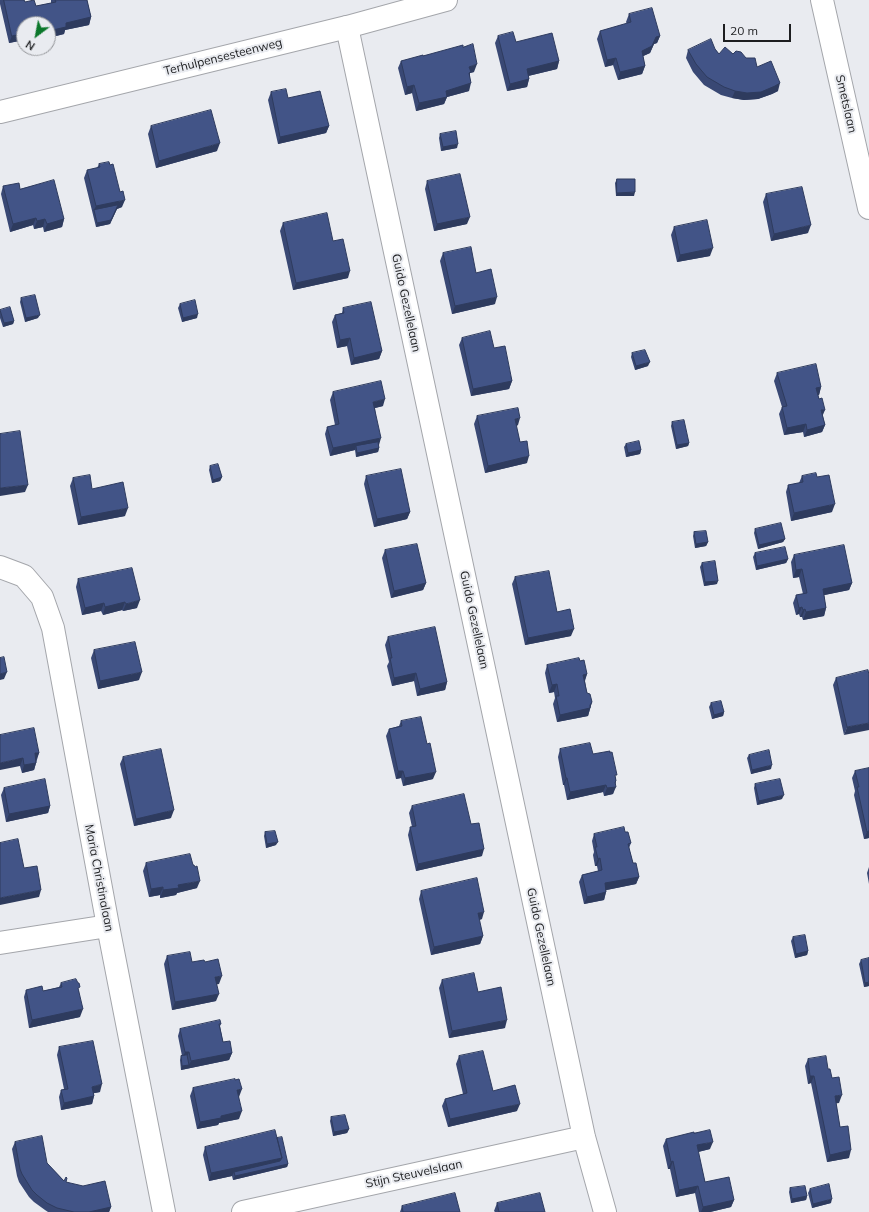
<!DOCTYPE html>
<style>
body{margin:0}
#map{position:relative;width:869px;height:1212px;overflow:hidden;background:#e9ebf0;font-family:Mulish,sans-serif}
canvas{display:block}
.north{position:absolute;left:16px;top:16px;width:40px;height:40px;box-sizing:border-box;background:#e9ebf0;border:1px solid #97999d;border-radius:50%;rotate:212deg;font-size:11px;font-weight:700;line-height:16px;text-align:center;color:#1d1e20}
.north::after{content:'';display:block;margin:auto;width:14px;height:18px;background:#0b772b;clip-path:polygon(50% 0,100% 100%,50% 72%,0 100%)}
.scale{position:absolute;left:723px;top:24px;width:68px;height:18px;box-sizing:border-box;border:2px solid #1d1e20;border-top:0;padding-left:5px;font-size:12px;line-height:14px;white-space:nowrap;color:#1d1e20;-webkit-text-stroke:3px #e9ebf0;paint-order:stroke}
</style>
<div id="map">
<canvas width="869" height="1212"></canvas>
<div class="north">N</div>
<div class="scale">20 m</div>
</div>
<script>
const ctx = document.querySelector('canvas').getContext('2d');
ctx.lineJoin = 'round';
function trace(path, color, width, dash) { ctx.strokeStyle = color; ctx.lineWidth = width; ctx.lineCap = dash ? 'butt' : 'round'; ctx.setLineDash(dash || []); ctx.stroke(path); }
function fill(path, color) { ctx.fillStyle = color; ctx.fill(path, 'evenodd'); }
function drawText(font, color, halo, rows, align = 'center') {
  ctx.font = font + ' Mulish,sans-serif'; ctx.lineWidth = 4; ctx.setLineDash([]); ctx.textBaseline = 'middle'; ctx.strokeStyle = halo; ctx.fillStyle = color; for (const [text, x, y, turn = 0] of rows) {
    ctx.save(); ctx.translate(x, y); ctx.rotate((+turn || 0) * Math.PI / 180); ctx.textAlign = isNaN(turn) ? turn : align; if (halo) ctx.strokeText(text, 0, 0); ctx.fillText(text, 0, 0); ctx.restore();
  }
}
const minor = new Path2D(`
 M822 0 869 208
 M347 27 584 1137 605 1212
 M0 567 24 576 42 597 53 628 108 926 164 1212
 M0 943 108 926
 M243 1212 584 1137`);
const major = new Path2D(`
 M0 112 347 27 446 0`);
trace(minor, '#a4a6ab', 24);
trace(major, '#a4a6ab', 24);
trace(minor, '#fff', 22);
trace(major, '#fff', 22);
fill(new Path2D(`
 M0 0H24L25 2 36 6 51 3V0H87L91 17 89 25 65 30 64 34 48 38V24H24V40L9 43 0 4Z
 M629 14 660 36 657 43 654 44 650 53 643 56 645 66 642 74 618 80 613 65 605 67 597 39 600 31 627 24 626 22Z
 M498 36 516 42 559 61 557 69 528 76 529 79 527 87 507 91 495 43Z
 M463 47 474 72 470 73V75L469 91 447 97 444 104 416 111 412 93 405 95 398 68 401 61Z
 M715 49 719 54H733L746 58 757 67 778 91 772 94 758 99 744 100 732 98 721 95 704 85 693 72 686 58 688 50Z
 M271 92 288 98 329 126 326 133 278 144 268 100Z
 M151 126 217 151 156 168 148 134Z
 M440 134 457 148 441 151 439 138Z
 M99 164 122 207 117 209 110 224 96 227 84 178 87 170 97 168Z
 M617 179 634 196H616L615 183Z
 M427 181 467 224 434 231 425 189Z
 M3 186 20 189 64 219 62 227 44 232 43 227 34 229 33 225 10 232 1 194Z
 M766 194 808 233 771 241 763 202Z
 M283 223 333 241 348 278 293 290 280 231Z
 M674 227 710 256 677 262 671 235Z
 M443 253 476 273 495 304 452 314 440 261Z
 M21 298 38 318 25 322 20 302Z
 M180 304 197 318 182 322 178 308Z
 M343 308 382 351 379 359 351 365 347 346 337 348 332 322 335 315 342 313Z
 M0 310 14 321 13 324 3 327 0 318Z
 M462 338 494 348 512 381 509 389 471 396 459 345Z
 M632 353 648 366 635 370 631 357Z
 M777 373 821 387 819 395H818L825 425 822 432 804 437 803 432 784 435 779 414 782 407 774 381Z
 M333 392 383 406 375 408 379 448 378 452 356 457 355 450 330 456 325 434 327 427 335 425 330 400Z
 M477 416 518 425 516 426 520 442 527 463 485 473 474 424Z
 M672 422 689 443 688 446 676 449 671 426Z
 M626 444 641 450 640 454 626 457 624 447Z
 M210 466 222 477 220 481 212 483 209 470Z
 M366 476 410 512 407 519 374 527 364 484Z
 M802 476 817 477 832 512 791 521 786 492 788 485 799 483Z
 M73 478 92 489 125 516 78 525 70 486Z
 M755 529 785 539 783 542 758 549 754 533Z
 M694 532 708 542 706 546 695 548 693 536Z
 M385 550 426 583 423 590 391 598 382 558Z
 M755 553 788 559 786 563 756 570 753 557Z
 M794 555 852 583 849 590 824 595 826 608 824 616 803 620 802 617H800L799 614 796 615 793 603 796 595 803 594 799 577 793 578 791 562Z
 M702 563 717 584 704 586 700 567Z
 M515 577 557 612 571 636 525 645 512 584Z
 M78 579 137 608 123 611 122 610 103 615 101 611 82 615 76 587Z
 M388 637 447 682 445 690 417 696 414 681 392 686 387 666 389 662 385 645Z
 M94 650 139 680 98 689 91 658Z
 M580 661 587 674 585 681 587 693 592 702 588 716 557 722 553 704 555 698 554 692 549 693 545 673 547 665Z
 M869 675 844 735 833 685 836 678Z
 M711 703 724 712 723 716 712 719 709 707Z
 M401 721 433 779 403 786 401 778 396 779 386 736 389 729 399 726Z
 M0 735 39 753 34 770 22 773 20 766Z
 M560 749 593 754 616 778V781L613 794 604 796 603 792 567 800 564 785H563L558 757Z
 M749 755 771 769 751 774 747 758Z
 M123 757 171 818 134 826 120 764Z
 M869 768V838L864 839 854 795 855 791 852 778 855 771Z
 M755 784 782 799 757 805 754 788Z
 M4 788 50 806 48 813 6 822 1 795Z
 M412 806 471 824 482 856 416 871 408 835 410 827H412L409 813Z
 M265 832 276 845 266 848 264 836Z
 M625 832 631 843 629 848 633 863 639 877 636 884 606 890V892L604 900 584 904 579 882 582 875 598 871 597 866H595L593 855 594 852 592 841 594 834Z
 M146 863 197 888 177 893 176 895 160 898V895L149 897 143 871Z
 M869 867V884L867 873Z
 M421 891 482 919 479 920 483 936 480 944 431 955 419 899Z
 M793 937 808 951 807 955 795 958 791 941Z
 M167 956 192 962H205L219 984H217L216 1001 172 1010 164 964Z
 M861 960 869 986 864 987 859 964Z
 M442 980 478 992 505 1028 449 1038 439 988Z
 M61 983 79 991 80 1017 29 1028 24 997 26 990 43 991 59 987Z
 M221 1024 220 1026 223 1042 232 1053 229 1060 181 1070 180 1060 181 1056H182L178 1036 180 1029Z
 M59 1047 100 1092 94 1093V1096L92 1104 61 1110 59 1097 61 1090 64 1089 57 1055Z
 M459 1056 493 1091 517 1111 448 1127 442 1106 445 1099 463 1094 456 1064Z
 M808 1059 828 1069 832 1078 839 1103H836L840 1127 849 1158 827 1162 811 1083 808 1084 805 1066Z
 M235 1080 239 1097V1119L219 1123 218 1125 197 1129 190 1096 193 1088Z
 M331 1117 349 1129 347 1133 333 1136 330 1121Z
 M694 1133 710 1149 698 1152 705 1182 734 1200 731 1207 710 1212H699L695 1193 676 1197 670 1169H668L663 1146 666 1139Z
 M277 1138 288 1164 287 1167 233 1180 232 1176 209 1181 203 1155 205 1147Z
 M15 1142 47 1163 64 1181 111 1207 109 1212H48L45 1210 34 1202 29 1197 19 1182 17 1176 12 1149Z
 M790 1188 807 1196 806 1200 791 1203 789 1192Z
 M810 1189 831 1203 812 1208 808 1193Z
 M497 1203 545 1212H495L494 1211Z
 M402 1206 460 1212H400Z`), '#394874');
fill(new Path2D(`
 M91 17 89 25 65 30 64 34 48 38V31L66 23Z
 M24 33V40L9 43 12 36Z
 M660 36 657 43 654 44 650 53 639 58 642 51 656 37Z
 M616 58 613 65 605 67 607 60Z
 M559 61 557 69 524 77 527 69Z
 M477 64 474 72 470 73 468 80 469 67Z
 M645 66 642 74 618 80 620 72Z
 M529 79 527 87 507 91 510 84Z
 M471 83 469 91 447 97 444 104 416 111 419 103 446 91Z
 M780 83 778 91 772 94 758 99 744 100 732 98 735 91Z
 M414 85 412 93 405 95 407 87Z
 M329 126 326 133 278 144 280 137Z
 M220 143 217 151 156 168 159 161Z
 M458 144 457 148 441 151 443 147Z
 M635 192 634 196H616L617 193Z
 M125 200 122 207 117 209 110 224 96 227 97 223 94 210 96 206Z
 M470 217 467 224 434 231 437 224Z
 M36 218 33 225 10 232 13 224Z
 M45 219 43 227 34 229 37 221Z
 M64 219 62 227 44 232 47 224Z
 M811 225 808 233 771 241 774 234Z
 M713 248 710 256 677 262 680 255Z
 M350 271 348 278 293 290 296 283Z
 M497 297 495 304 452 314 455 306Z
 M198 314 197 318 182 322 183 318Z
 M40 315 38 318 25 322 26 318Z
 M14 321 13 324 3 327 4 323Z
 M350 338 347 346 337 348 340 340Z
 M382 351 379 359 351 365 354 358Z
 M650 362 648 366 635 370 636 366Z
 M512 381 509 389 471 396 473 389Z
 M821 387 819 395 814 396 816 388Z
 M385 399 383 406 371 409 373 402Z
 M821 410H825L822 417Z
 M520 418 518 425 513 427 515 419Z
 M806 424 803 432 784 435 787 428Z
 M825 425 822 432 804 437 807 430Z
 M381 438 379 445 356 446 355 450 330 456 333 448Z
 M689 443 688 446 676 449 677 445Z
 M379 448 378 452 356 457 357 453Z
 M641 450 640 454 626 457 628 453Z
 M529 456 527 463 485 473 488 466Z
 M222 477 220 481 212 483 213 480Z
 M28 485 25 492 0 496V488Z
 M835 504 832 512 791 521 794 513Z
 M128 508 125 516 78 525 81 517Z
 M410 512 407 519 374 527 377 519Z
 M785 539 783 542 758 549 759 545Z
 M708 542 706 546 695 548 696 544Z
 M788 559 786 563 756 570 757 566Z
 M802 569 799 577 793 578 796 570Z
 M718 581 717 584 704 586 705 582Z
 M426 583 423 590 391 598 394 591Z
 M852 583 849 590 820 596 823 589Z
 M140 600 137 608 123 611 126 604Z
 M125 602 122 610 103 615 105 607Z
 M104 603 101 611 82 615 85 608Z
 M802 607 799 614 796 615 799 608Z
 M826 608 824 616 803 620 806 612Z
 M805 609 802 617H800L803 610Z
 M574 629 571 636 525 645 528 638Z
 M7 672 4 679 0 680V674Z
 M142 672 139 680 98 689 100 681Z
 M416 673 414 681 392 686 394 678Z
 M587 674 584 682 583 675Z
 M447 682 445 690 417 696 420 689Z
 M557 684 554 692 549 693 552 685Z
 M592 702 588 716 557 722 560 715 590 705Z
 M724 712 723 716 712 719 714 715Z
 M869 723V730L844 735 847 727Z
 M35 753H39L36 760Z
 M23 758 20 766 0 770V763Z
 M36 763 34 770 22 773 24 765Z
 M772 765 771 769 751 774 752 770Z
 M398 771H403L401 778 396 779Z
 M436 772 433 779 403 786 405 778Z
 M566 778H567L564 785H563Z
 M616 781 614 787H616L613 794 604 796 607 788 615 782Z
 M606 785 603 792 567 800 570 792Z
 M784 795 782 799 757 805 759 801Z
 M50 806 48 813 6 822 9 814Z
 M174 810 171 818 134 826 136 819Z
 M869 831V838L864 839 867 832Z
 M278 842 276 845 266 848 267 844Z
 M484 849 482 856 416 871 418 864Z
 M600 858 597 866H595L598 859Z
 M639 877 636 884 602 891 605 883Z
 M200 881 197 888 177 893 176 895 160 898 163 890 178 885Z
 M163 887 160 895 149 897 151 889Z
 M41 890 39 897 0 905V898Z
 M606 892 604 900 584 904 587 897Z
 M484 912 482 919 475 921 478 913Z
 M483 936 480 944 431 955 434 947Z
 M808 951 807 955 795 958 796 954Z
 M222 976 219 984 213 985 215 977Z
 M869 982V986L864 987 865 983Z
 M219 994 216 1001 172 1010 175 1002Z
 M83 1009 80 1017 29 1028 32 1020Z
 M507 1020 505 1028 449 1038 452 1031Z
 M185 1052H189L186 1059 182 1060Z
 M232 1053 229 1060 181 1070 182 1066 189 1065 191 1061Z
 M810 1076H814L811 1083 808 1084Z
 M102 1084 100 1092 90 1094 92 1087Z
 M242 1089 239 1097 235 1098 237 1090Z
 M842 1095 839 1103 832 1104 835 1096Z
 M94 1096 92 1104 61 1110 64 1103Z
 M520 1104 517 1111 448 1127 450 1119Z
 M242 1111 239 1119 219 1123 218 1125 197 1129 200 1122 221 1116Z
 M349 1129 347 1133 333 1136 334 1132Z
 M713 1142 710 1149 694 1153 697 1145Z
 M851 1150 849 1158 827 1162 830 1155Z
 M282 1158 279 1165 234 1172 232 1176 209 1181 211 1173Z
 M673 1161 670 1169H668L671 1162Z
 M288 1164 287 1167 233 1180 235 1176Z
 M698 1186 695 1193 676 1197 679 1190Z
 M807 1196 806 1200 791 1203 792 1199Z
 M832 1199 831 1203 812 1208 813 1204Z
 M734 1200 731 1207 710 1212H701L703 1207Z
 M111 1207 109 1212H89Z`), '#2e3b5e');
const building = new Path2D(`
 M4 0H24L25 2 34 0 36 6 56 2 55 0H87L91 17 66 23V27L48 31V24H24V33L12 36Z
 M652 8 660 36 656 37 652 46 642 51 645 66 620 72 616 58 607 60 600 31 631 22 629 14Z
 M513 32 516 42 552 33 559 61 527 69 529 79 510 84 498 36Z
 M711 39 715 49 719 54 725 47 733 54 736 51 741 52 746 58H755L757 67 771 61 780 83 775 86 761 92 747 93 735 91 724 87 707 77 696 64 688 50Z
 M473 44 477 64 469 67 471 72 469 73 471 83 446 91 447 97 419 103 414 85 407 87 401 61 423 55V56L463 45V47Z
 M286 89 288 98 320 91 329 126 280 137 271 92Z
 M211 110 220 143 159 161 151 126Z
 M456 131 458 144 443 147 440 134Z
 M109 162 110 165 113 164 120 192 123 191 125 200 96 206 87 170 100 167 99 164Z
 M460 174 470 217 437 224 427 181Z
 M617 179H635V192L617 193Z
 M54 180 64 219 47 224 45 219 37 221 36 218 13 224 3 186 19 183 20 189Z
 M802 187 811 225 774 234 766 194Z
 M118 205 111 220 97 223 94 210Z
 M327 213 333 241 343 239 350 271 296 283 283 223Z
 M707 220 713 248 680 255 674 227Z
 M471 247 476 273 491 269 497 297 455 306 443 253Z
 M35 295 40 315 26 318 21 298Z
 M195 300 198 314 183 318 180 304Z
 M371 302 382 351 354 358 350 338 340 340 335 315 344 313 343 308Z
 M10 307 14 321 4 323 0 310Z
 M490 331 494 348 505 346 512 381 473 389 462 338Z
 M645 350 650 362 636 366 632 353Z
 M816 364 821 387 816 388 819 399 822 398 825 410H821L825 425 807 430 806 424 787 428 782 407 787 406 777 373Z
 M381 381 385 399 373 402 381 438 333 448 327 427 339 424 333 392Z
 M518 408 520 418 515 419 520 442 527 441 529 456 488 466 477 416Z
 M684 420 689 443 677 445 672 422Z
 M20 431 28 485 0 488V434Z
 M639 441 641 450 628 453 626 444Z
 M378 442 379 448 357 453 356 446Z
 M218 464 222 477 213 480 210 466Z
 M401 469 410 512 377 519 366 476Z
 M816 473 817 477 829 475 835 504 794 513 788 485 803 482 802 476Z
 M90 475 92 489 123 482 128 508 81 517 73 478Z
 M781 523 785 539 759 545 755 529Z
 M706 531 708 542 696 544 694 532Z
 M417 544 426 583 394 591 385 550Z
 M844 545 852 583 823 589 826 608 806 612 805 609 803 610 802 607 799 608 796 595 807 593 802 569 796 570 794 555Z
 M785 547 788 559 757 566 755 553Z
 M715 561 718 581 705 582 702 563Z
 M132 568 140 600 126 604 125 602 105 607 104 603 85 608 78 579Z
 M549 571 557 612 570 609 574 629 528 638 515 577Z
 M435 627 447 682 420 689 416 673 394 678 390 658H392L388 637Z
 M135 642 142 672 100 681 94 650Z
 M4 657 7 672 0 674V658Z
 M579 658 580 661 584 660 587 674 583 675 587 693 590 694 592 702 590 705V708L560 715 556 696H559L557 684 552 685 547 665Z
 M868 670 869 675V723L847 727 836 678Z
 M721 701 724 712 714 715 711 703Z
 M421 717 427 744 430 743 436 772 405 778 403 771H398L389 729 402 726 401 721Z
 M34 728 39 753H35L36 763 24 765 23 758 0 763V735Z
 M590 743 593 754 610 751V753L612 752 617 775H615L616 781 615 782 616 787 607 788 606 785 570 792 567 778H566L560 749Z
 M161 749 174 810 136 819 123 757Z
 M769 750 772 765 752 770 749 755Z
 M869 768V831L867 832 857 787H859L855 771Z
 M45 779 50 806 9 814 4 788Z
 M780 779 784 795 759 801 755 784Z
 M464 794 471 824 479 823 484 849 418 864 410 827 416 826 412 806Z
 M624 827 625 832H628L631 843 628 844 633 863H636L639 877 605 883 606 892 587 897 582 875 602 870 600 858 598 859 595 847H597L594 834Z
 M275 831 278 842 267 844 265 832Z
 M18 839 24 868 37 866 41 890 0 898V843Z
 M190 854 193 865H194L195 867 197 866 200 881 178 885 179 888 163 890V887L151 889 146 863Z
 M477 878 484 912 478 913 483 936 434 947 421 891Z
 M805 935 808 951 796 954 793 937Z
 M190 952 192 962 204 960 205 962 218 959 222 976 215 977 219 994 175 1002 167 956Z
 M869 958V982L865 983 861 960Z
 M474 973 478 992 501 987 507 1020 452 1031 442 980Z
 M76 979 78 983H79L80 987 78 988 83 1009 32 1020 26 990 42 986 43 991 62 987 61 983Z
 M220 1020 221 1024H219L223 1042 230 1041 232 1053 191 1061 189 1052H185L180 1029Z
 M93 1041 102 1084 92 1087 94 1096 64 1103 61 1090 68 1089 59 1047Z
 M483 1051 493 1091 515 1085 520 1104 450 1119 445 1099 467 1093 459 1056Z
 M187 1055 189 1065 182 1066 181 1056Z
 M826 1056 828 1069H830L832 1078 839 1077 842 1095 835 1096 840 1127 848 1126 851 1150 830 1155 814 1076H810L808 1059Z
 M235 1079V1080L239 1079 242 1089 237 1090 242 1111 221 1116V1118L200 1122 193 1088Z
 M345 1115 349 1129 334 1132 331 1117Z
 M275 1130 282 1158 211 1173 205 1147Z
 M710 1130 713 1142 697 1145 705 1182 729 1177 734 1200 703 1207 698 1186 679 1190 673 1161 671 1162 666 1139 694 1132V1133Z
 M42 1136 47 1163 64 1181 66 1177 67 1178 66 1182 83 1186 105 1181 111 1207 89 1212H74L57 1208 47 1203 37 1195 32 1190 22 1174 20 1169 15 1142Z
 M282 1137 288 1164 235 1176 234 1172 280 1161 282 1158 277 1138Z
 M829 1184 832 1199 813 1204 810 1189Z
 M805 1186 807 1196 792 1199 790 1188Z
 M455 1193 460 1212H403L402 1206Z
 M540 1193 545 1212H499L497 1203Z`);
fill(building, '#425487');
trace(building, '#2e3b5e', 1);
drawText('12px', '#1d1e20', '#e9ebf0', [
 ["Terhulpensesteenweg",223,57,-14],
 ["Smetslaan",846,104,77],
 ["Guido Gezellelaan",406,303,78],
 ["Guido Gezellelaan",474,620,78],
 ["Maria Christinalaan",99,878,79],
 ["Guido Gezellelaan",541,937,78],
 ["Stijn Steuvelslaan",414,1174,-12]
]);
</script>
